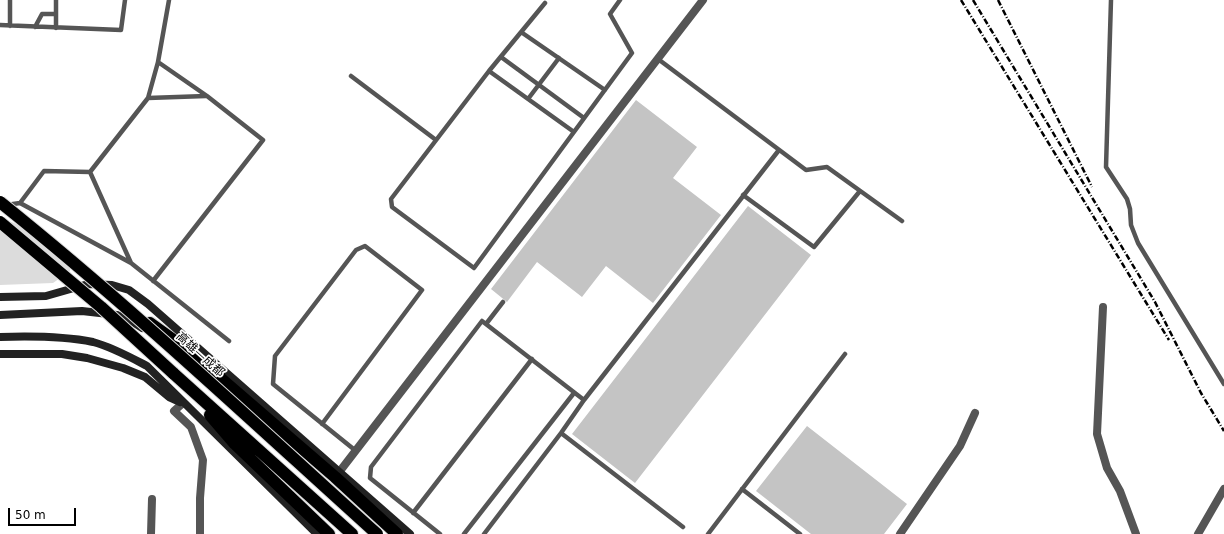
<!DOCTYPE html>
<meta charset="utf-8">
<style>
body{margin:0}
#map{position:relative;width:1224px;height:534px;overflow:hidden;background:#fff;font-family:"DejaVu Sans",sans-serif}
canvas{display:block}
.scale{position:absolute;left:8px;top:508px;width:68px;height:18px;box-sizing:border-box;border:2px solid #000;border-top:0;padding-left:5px;font-size:12px;line-height:14px;white-space:nowrap;color:#000;-webkit-text-stroke:3px #fff;paint-order:stroke}
</style>
<div id="map">
<canvas width="1224" height="534"></canvas>
<div class="scale">50 m</div>
</div>
<script>
const ctx = document.querySelector('canvas').getContext('2d');
ctx.lineJoin = 'round';
function fill(path, color) { ctx.fillStyle = color; ctx.fill(path, 'evenodd'); }
function trace(path, color, width, dash) { ctx.strokeStyle = color; ctx.lineWidth = width; ctx.lineCap = dash ? 'butt' : 'round'; ctx.setLineDash(dash || []); ctx.stroke(path); }
function drawText(font, color, halo, rows, align = 'center') {
  ctx.font = font + ' "DejaVu Sans","Noto Sans SC",sans-serif'; ctx.lineWidth = 3.5; ctx.setLineDash([]); ctx.textBaseline = 'middle'; ctx.strokeStyle = halo; ctx.fillStyle = color; for (const [text, x, y, turn = 0] of rows) {
    ctx.save(); ctx.translate(x, y); ctx.rotate((+turn || 0) * Math.PI / 180); ctx.textAlign = isNaN(turn) ? turn : align; if (halo) ctx.strokeText(text, 0, 0); ctx.fillText(text, 0, 0); ctx.restore();
  }
}
fill(new Path2D(`
 M0 217 30 230 70 253V271L53 283 0 285Z`), '#dcdcdc');
fill(new Path2D(`
 M636 100 697 147 673 178 721 215 653 303 606 266 582 297 537 262 507 302 491 289Z
 M748 206 811 255 635 483 572 434Z
 M807 426 907 504 884 534H811L756 491Z`), '#c4c4c4');
const highway = new Path2D(`
 M150 323 189 351 335 477 397 534
 M173 373 352 534
 M210 415 235 444 329 534`);
trace(highway, '#dbdbdb', 14);
trace(new Path2D(`
 M10 0V26
 M1111 0 1106 167 1127 199 1130 209 1131 225 1138 243 1224 384
 M545 3 489 71 391 199 392 207 474 268 632 53 610 14 620 0
 M0 25 121 30 125 0
 M35 27 42 14H56
 M56 28V0
 M521 32 605 90
 M501 57 584 118
 M658 59 806 170 827 167 902 221
 M489 71 574 132
 M351 76 436 140
 M148 98 206 96
 M528 99 559 58
 M90 172 148 98 158 62
 M743 195 814 247 860 191
 M20 203 44 171 90 172 131 263
 M6 205 20 203 131 263 229 341
 M153 281 263 140 207 96 158 62 169 0
 M486 324 503 302
 M322 424 422 290 365 246 356 250 275 356 273 384 356 451
 M561 433 683 527
 M742 489 800 534
 M413 513 532 359
 M440 534 370 478 371 467 482 321 584 400
 M464 534 574 393
 M484 534 561 433 584 400 779 150
 M708 534 845 354`), '#555', 4.5);
trace(new Path2D(`
 M1103 307 1097 434 1107 468 1120 491 1136 534
 M183 403 174 411 191 427 203 460 200 498V534
 M340 471 703 0
 M151 534 152 499
 M900 534 960 446 975 413
 M1198 534 1224 489`), '#555', 8);
trace(new Path2D(`
 M0 297 46 296 88 284 112 285 129 290 148 304 410 534
 M0 315 82 311 117 315 133 322 142 328
 M0 337C30 336 63 336 93 342 112 347 130 357 147 366L317 534
 M0 354H62L87 358 123 368 145 377 169 397 180 402`), '#222', 8);
trace(highway, '#000', 12);
trace(new Path2D(`
 M961 0 1169 340
 M973 0 1155 302 1201 393 1224 431
 M998 0 1092 187`), '#000', 2.5, [6, 2, 1, 2]);
const highwayBridge = new Path2D(`
 M0 202C131 307 253 422 377 534
 M0 222 101 307 173 373`);
trace(highwayBridge, '#dbdbdb', 14, []);
trace(highwayBridge, '#000', 12);
drawText('12px', '#000', '#fff', [
 ["高雄—成都",200,355,42]
]);
</script>
